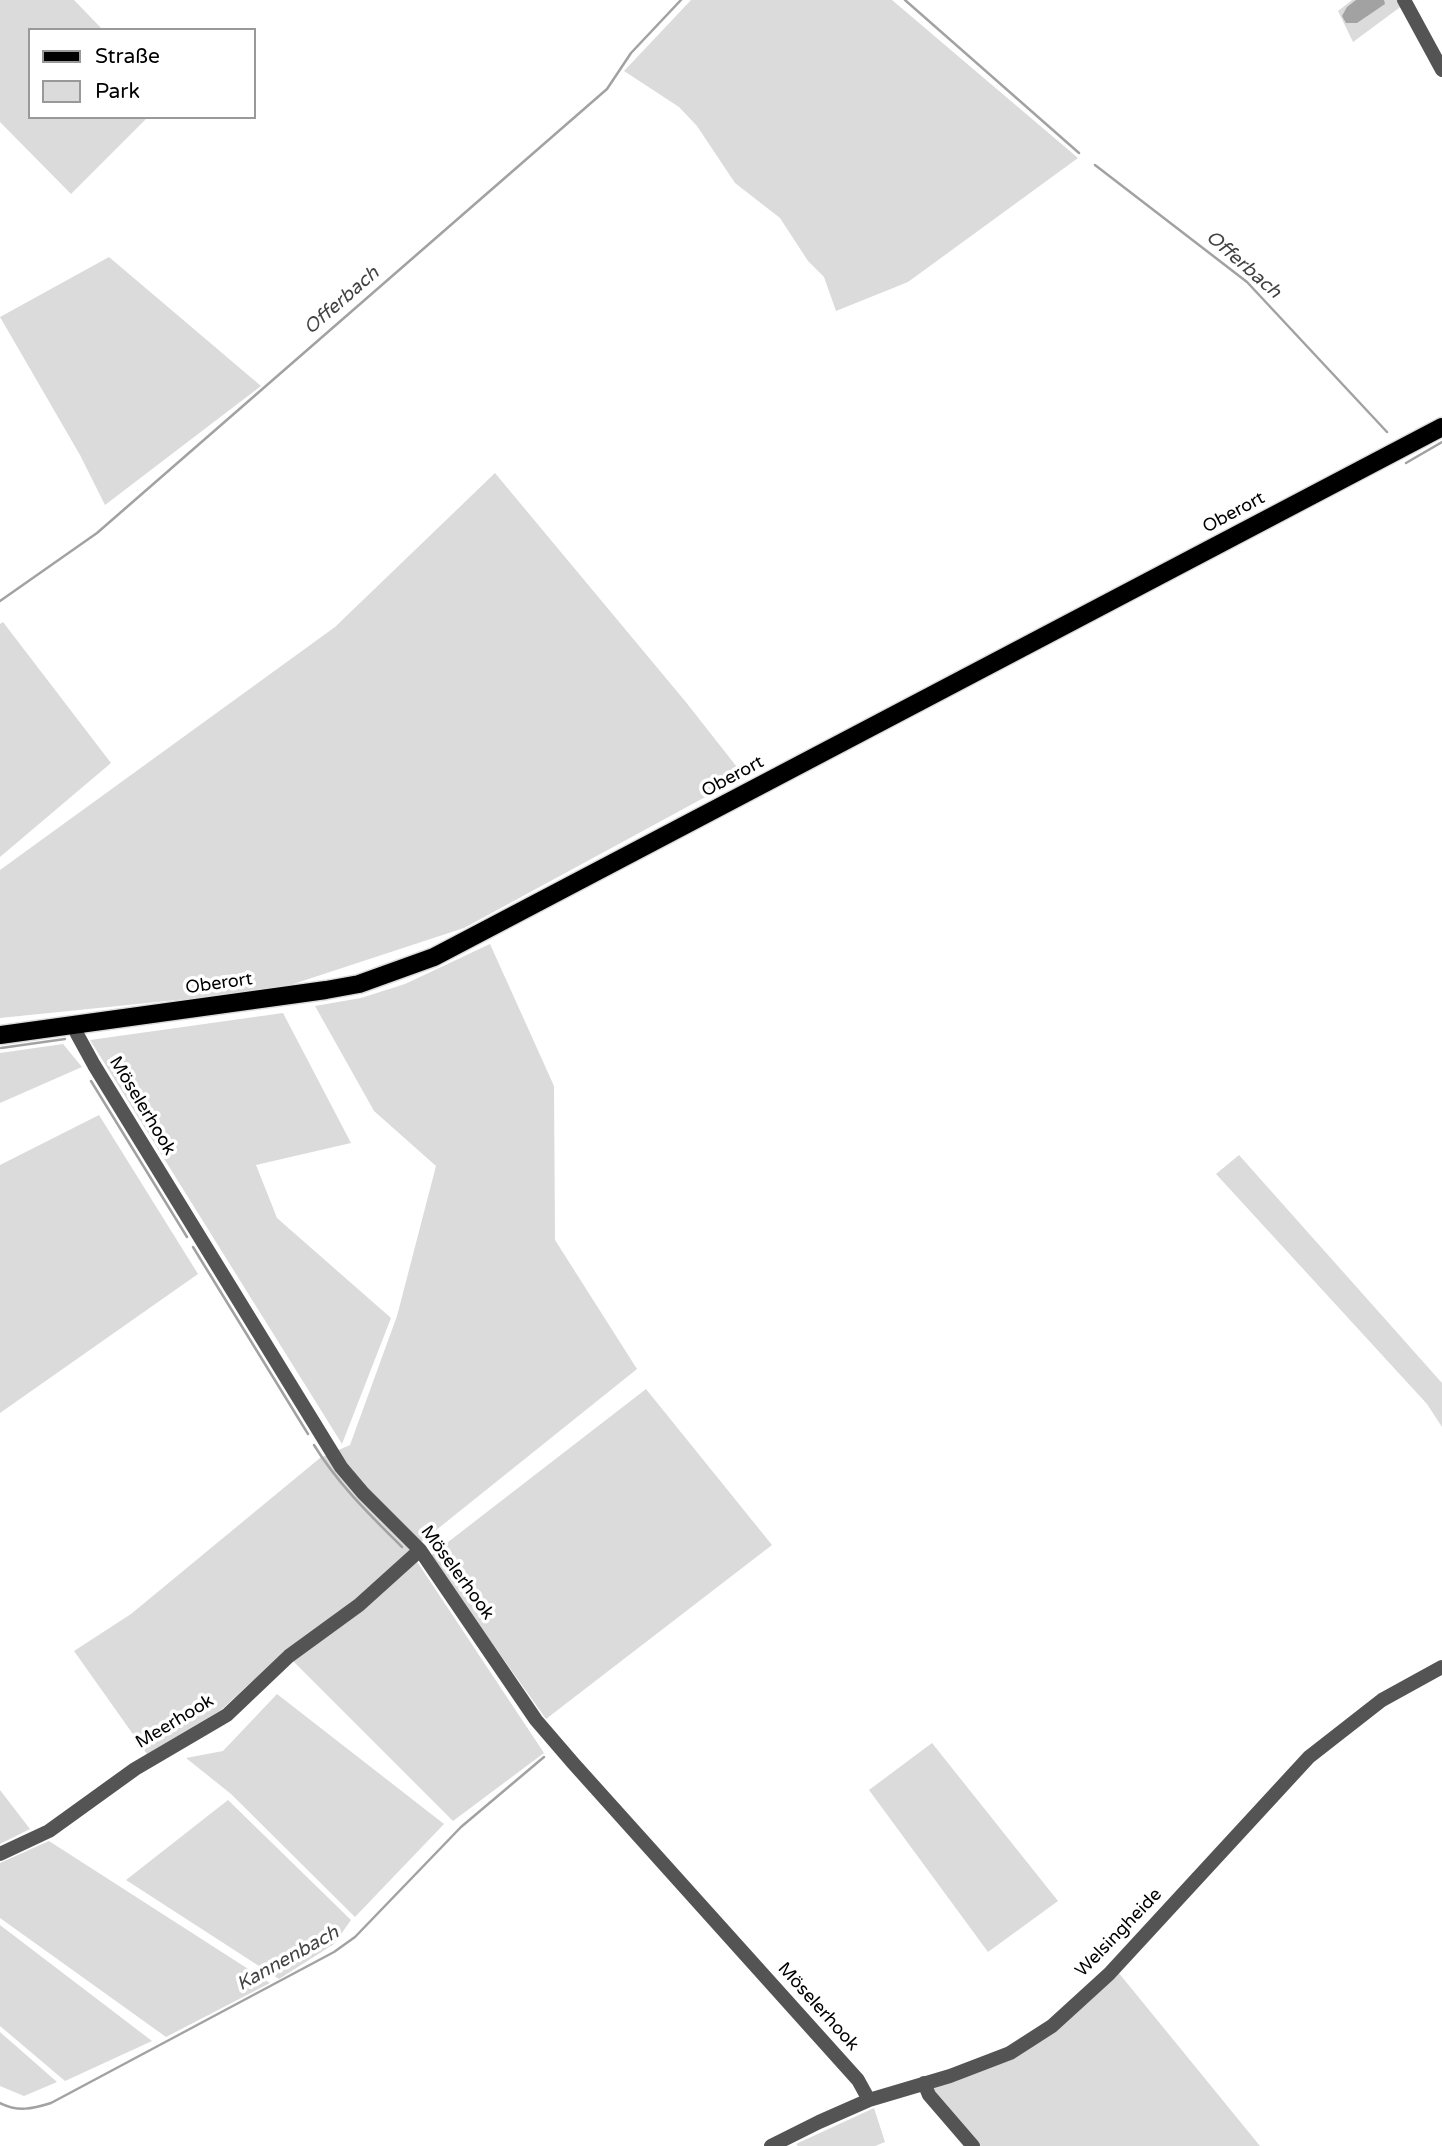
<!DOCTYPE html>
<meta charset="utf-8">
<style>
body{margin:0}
#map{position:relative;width:1442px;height:2146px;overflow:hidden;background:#fff;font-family:"Varela Round",sans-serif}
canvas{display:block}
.legend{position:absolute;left:28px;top:28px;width:228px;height:91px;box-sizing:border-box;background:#fff;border:2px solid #999;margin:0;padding:9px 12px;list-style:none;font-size:21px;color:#000}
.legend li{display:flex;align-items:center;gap:14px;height:35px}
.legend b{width:35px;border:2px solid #999}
</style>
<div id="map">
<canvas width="1442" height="2146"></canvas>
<ul class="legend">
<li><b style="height:9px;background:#000"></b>Straße</li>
<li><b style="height:19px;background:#dbdbdb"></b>Park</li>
</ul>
</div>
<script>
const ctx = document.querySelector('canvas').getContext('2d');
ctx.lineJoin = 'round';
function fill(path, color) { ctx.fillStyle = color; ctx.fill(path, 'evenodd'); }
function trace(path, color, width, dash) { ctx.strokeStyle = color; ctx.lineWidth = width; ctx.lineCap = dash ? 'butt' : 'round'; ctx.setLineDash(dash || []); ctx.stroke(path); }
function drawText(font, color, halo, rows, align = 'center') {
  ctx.font = font + ' "Varela Round",sans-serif'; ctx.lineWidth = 7; ctx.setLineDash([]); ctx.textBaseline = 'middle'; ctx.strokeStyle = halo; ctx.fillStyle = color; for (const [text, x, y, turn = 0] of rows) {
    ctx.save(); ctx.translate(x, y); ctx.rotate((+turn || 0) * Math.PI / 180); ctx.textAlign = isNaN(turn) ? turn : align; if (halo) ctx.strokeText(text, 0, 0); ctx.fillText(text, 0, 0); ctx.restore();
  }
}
fill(new Path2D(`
 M0 0H74L103 30H30V117H148L71 194 0 122Z
 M691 0H892L1078 158 908 282 836 311 824 277 808 261 780 218 735 183 697 126 679 107 624 71Z
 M1352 0H1399L1403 5 1353 42 1338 11Z
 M109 257 261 386 105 505 80 455 0 317Z
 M495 473 685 701 744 776 464 928 275 990 0 1018V870L335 627Z
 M3 622 111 763 0 857V624Z
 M490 944 554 1086 555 1240 637 1369 410 1551 544 1753 453 1821 284 1652 221 1710 147 1754 74 1651 131 1614 320 1458 350 1445 397 1316 436 1166 374 1111 315 1006 361 998 405 984Z
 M283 1013 351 1143 256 1165 277 1218 391 1318 342 1444 90 1040Z
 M63 1044 82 1067 0 1103V1053Z
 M99 1115 198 1274 0 1413V1165Z
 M1239 1155 1442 1383V1427L1427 1404 1216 1174Z
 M646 1389 772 1545 546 1719 430 1556Z
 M277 1694 444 1824 355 1917 231 1794 186 1758 223 1751Z
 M932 1743 1058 1901 988 1952 869 1790Z
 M0 1790 30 1829 0 1844Z
 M228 1800 351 1920 334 1944 279 1979 126 1880Z
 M49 1841 270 1983 166 2037 0 1918V1863Z
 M0 1925 152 2041 65 2081 0 2026Z
 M1118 1972 1260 2146H978L933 2092 935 2086 997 2064Z
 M0 2032 57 2082 24 2096 0 2086Z
 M874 2108 885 2142 875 2146H798L796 2144Z`), '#dbdbdb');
fill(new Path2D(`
 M1356 0H1384L1385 4 1357 23H1346L1342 16 1347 7Z`), '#a2a2a2');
trace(new Path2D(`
 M905 0 1079 153
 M1095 165 1247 282 1387 432
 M1406 463 1442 442
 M0 601 97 533 607 89 631 53 681 0
 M1 1048 65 1039
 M91 1081 187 1237
 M193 1247 308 1434
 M314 1445C338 1484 369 1514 402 1547
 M0 2103C18 2112 32 2109 51 2103L334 1952 355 1937 461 1827 544 1757`), '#a2a2a2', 2.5);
const major = new Path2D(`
 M0 1035 326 990 359 984 434 957 1442 427`);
trace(major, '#dbdbdb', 21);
trace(new Path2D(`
 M1404 0 1442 70
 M76 1025 77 1034 94 1065 341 1467 363 1493 420 1550 536 1720 573 1763 858 2080 869 2100
 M0 1854 49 1831 135 1769 227 1715 289 1656 359 1605 420 1550
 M924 2083 929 2095 973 2146
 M771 2146 819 2122 869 2100 950 2076 1010 2053 1052 2026 1109 1974 1309 1757 1382 1700 1442 1667`), '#545454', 14);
trace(major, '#000', 18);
drawText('18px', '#000', '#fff', [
 ["Oberort",1234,513,-28],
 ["Oberort",733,777,-28],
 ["Oberort",219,984,-8],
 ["Möselerhook",142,1106,59],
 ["Möselerhook",457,1573,54],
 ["Meerhook",175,1722,-31],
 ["Welsingheide",1119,1933,-46],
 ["Möselerhook",818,2007,48]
]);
drawText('italic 19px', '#434343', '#fff', [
 ["Offerbach",1243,265,41],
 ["Offerbach",342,301,-41],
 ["Kannenbach",288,1959,-29]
]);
</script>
